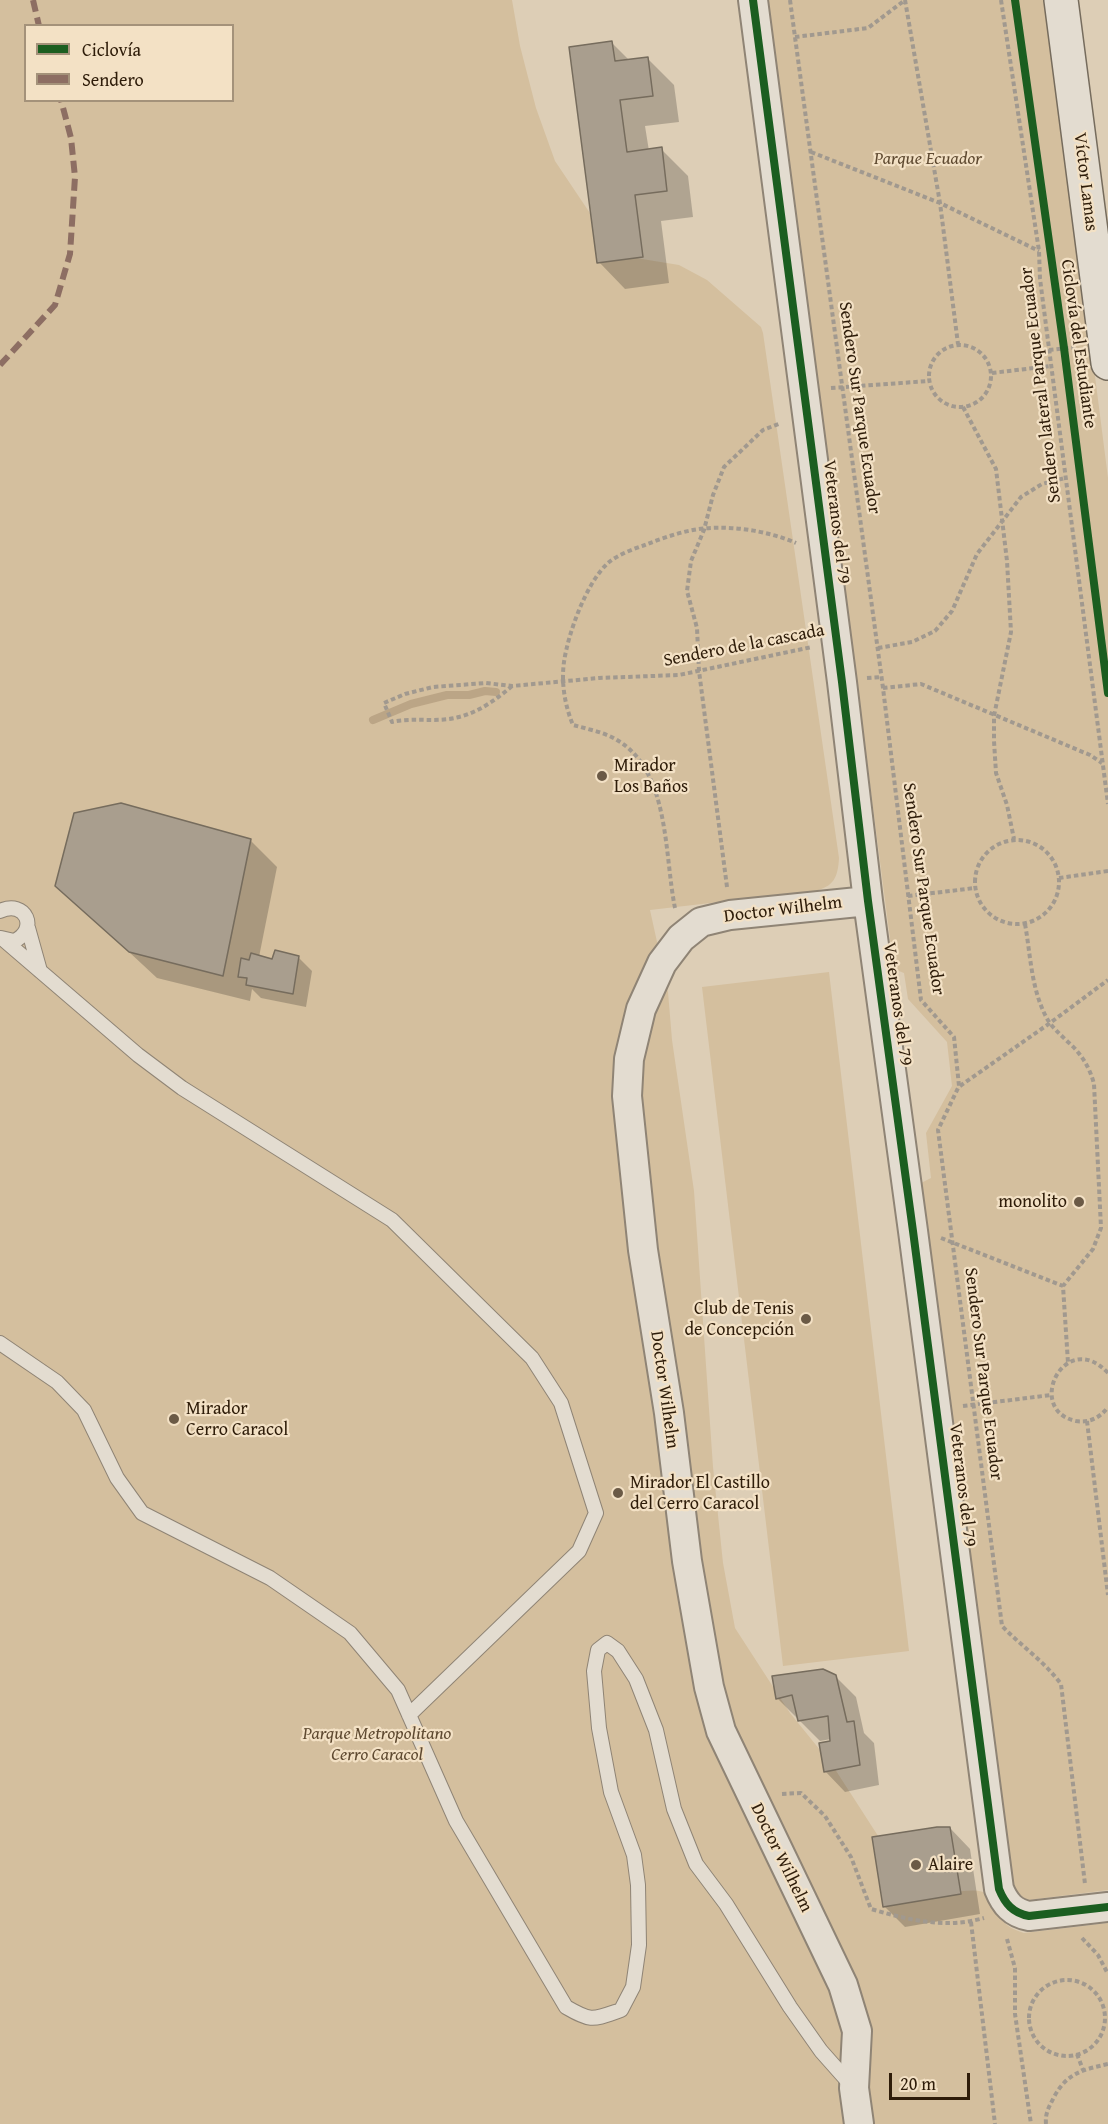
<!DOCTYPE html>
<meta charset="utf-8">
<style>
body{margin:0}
#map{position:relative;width:1108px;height:2124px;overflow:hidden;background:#ddceb6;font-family:"Gentium Book Plus",serif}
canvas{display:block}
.legend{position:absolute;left:24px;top:24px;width:210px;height:78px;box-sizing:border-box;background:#f3e1c5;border:2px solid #a4927a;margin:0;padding:8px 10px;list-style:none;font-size:18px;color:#2e1c09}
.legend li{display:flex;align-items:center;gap:12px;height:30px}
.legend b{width:30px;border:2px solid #a4927a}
.scale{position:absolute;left:889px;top:2073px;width:81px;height:27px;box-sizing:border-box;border:3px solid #2e1c09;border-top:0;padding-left:8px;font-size:18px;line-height:21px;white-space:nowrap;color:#2e1c09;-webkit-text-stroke:4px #f3e1c5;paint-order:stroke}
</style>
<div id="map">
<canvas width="1108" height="2124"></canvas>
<ul class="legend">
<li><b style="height:8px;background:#1b5e20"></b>Ciclovía</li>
<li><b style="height:8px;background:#8d6e63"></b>Sendero</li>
</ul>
<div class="scale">20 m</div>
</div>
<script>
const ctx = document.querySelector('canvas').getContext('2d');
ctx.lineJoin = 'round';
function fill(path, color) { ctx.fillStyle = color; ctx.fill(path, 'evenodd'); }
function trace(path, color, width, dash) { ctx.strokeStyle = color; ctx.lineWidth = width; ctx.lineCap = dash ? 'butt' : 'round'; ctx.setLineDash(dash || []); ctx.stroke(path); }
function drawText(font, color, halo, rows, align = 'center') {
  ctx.font = font + ' "Gentium Book Plus",serif'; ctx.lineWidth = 4.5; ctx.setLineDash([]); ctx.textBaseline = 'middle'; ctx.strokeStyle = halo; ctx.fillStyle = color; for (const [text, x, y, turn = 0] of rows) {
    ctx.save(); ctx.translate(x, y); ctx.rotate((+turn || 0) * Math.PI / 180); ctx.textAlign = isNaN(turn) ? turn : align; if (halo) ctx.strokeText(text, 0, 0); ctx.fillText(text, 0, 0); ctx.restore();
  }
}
fill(new Path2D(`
 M0 0H512L520 46 536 108 555 161 618 255 679 265 707 280 761 327 763 333 839 858C838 877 834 887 814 891L650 910 668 992 672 1040 694 1191 713 1467 723 1563 735 1628 790 1713 833 1766 909 1884C921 1887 934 1891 946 1892 958 1893 971 1888 983 1892 996 1897 997 1916 1007 1925 1012 1929 1018 1931 1024 1933L1108 1923V2124H0ZM26 26H232V100H26Z
 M768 0H1047L1108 478V1890L1028 1900 1019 1897 1013 1886 921 1183 931 1178 926 1133 952 1086 947 1042 908 999 904 973 894 969Z
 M829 972 909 1651 783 1666 702 987Z`), '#d4bf9e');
fill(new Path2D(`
 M611 42 630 61 647 58 674 85 679 122 645 126 649 151 661 149 688 176 693 217 661 221 669 283 625 289 599 262Z
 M251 841 277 867 259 957 272 960 298 957 312 971 306 1007 261 998 252 989 250 1001 157 978 57 885Z
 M835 1676 856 1697 864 1733 874 1743 879 1785 845 1792 825 1771 831 1739 820 1741 777 1698Z
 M950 1828 970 1849 980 1914 905 1927 884 1906Z`), '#0003');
trace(new Path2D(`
 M373 720 411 704 447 695H469L485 691 496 692`), '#bba586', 8);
const building = new Path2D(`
 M612 41 615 61 648 57 653 96 620 100 627 152 662 147 667 191 635 195 643 257 597 263 569 47Z
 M121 803 251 839 223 976 129 952 55 886 74 813Z
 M275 950 299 956 293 994 246 985 247 978 238 977 241 958 249 960 251 953 272 959Z
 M823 1669 836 1675 847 1722 854 1721 860 1765 824 1772 819 1743 830 1741 828 1716 798 1721 792 1695 776 1699 772 1676Z
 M937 1827H950L961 1894 883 1907 872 1837Z`);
fill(building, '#a99e8e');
trace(building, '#766c5d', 1.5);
const service = new Path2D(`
 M0 911C26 899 39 930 14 941L1 938
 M28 928 40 971
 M4 940 138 1055 182 1088 392 1220 532 1358 561 1403 596 1513 579 1551 409 1715
 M0 1343 57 1382 84 1410 117 1478 142 1513 270 1578 350 1633 398 1690 456 1821 566 2007C592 2022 592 2020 621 2010L633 1987 639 1945 638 1885 634 1855 611 1792 599 1728 594 1671 598 1650 607 1643 618 1651 636 1679 656 1730 674 1809 696 1864 726 1904 790 2007 821 2051 852 2086`);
const minor = new Path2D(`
 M753 0 842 682 868 901 913 1231 999 1889C1005 1904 1013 1913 1029 1916L1108 1907
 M859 2124 854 2088 857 2031 843 1985 721 1731 709 1687 687 1561 669 1413 643 1250 627 1096 629 1059 641 1009 662 963 681 938 701 922 730 915 868 901`);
const secondary = new Path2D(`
 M1061 0 1108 363`);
trace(service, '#8f8475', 16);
trace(minor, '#8f8475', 32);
trace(secondary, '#766c5d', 36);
trace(new Path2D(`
 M790 0 883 688 921 1000 954 1037 959 1086 938 1130 1002 1626C1021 1646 1044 1661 1061 1684L1085 1884
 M905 0 940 203 958 344
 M1001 0 1039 251 1040 279 1108 804
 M795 37 868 28 905 0
 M811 152 940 203 1039 251
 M929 376a31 31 0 1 1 62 0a31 31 0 1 1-62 0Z
 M1049 350 1078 347
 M992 373 1051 366
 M831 388 929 381
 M963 407 996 469 1007 561 1011 632 994 716V741L996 773 1007 805 1014 839
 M878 648 912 642 935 631 952 611 977 554 1021 497 1042 484 1065 478
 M867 678 881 677
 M512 686C497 699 479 712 459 717 438 723 414 717 392 722L384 703 405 694 433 687 486 683 512 686 599 678 679 675 812 647
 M883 688 921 684 1090 755 1102 763
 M975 882a42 42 0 1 1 84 0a42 42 0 1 1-84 0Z
 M1059 878 1108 871
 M727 887 699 671 697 628 687 591 691 561 704 530 713 495 724 467 763 430 781 423
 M908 896 975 888
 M675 908C664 854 670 771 617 740 604 732 587 729 573 725 565 706 561 683 564 662 568 634 586 583 608 563 617 555 633 549 645 545 660 539 677 533 693 530 725 524 766 530 796 543
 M1025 924C1031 957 1031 992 1049 1022 1055 1030 1061 1035 1068 1042 1081 1053 1090 1068 1094 1084L1101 1228 1093 1249 1063 1286 1068 1363
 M960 1086 1050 1023 1108 980
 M941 1238 1063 1286
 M1108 1373C1065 1327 1024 1410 1076 1421 1089 1423 1100 1418 1108 1407
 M963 1406 1051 1395
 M1087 1421 1108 1595
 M782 1794 801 1793 825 1816 851 1857 871 1909C909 1920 945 1929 984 1918
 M971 1922 995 2124
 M1082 1938 1098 1955 1108 1974
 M1007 1939 1015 1968V2014L1031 2124
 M1029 2018a38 38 0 1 1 76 0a38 38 0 1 1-76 0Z
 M1077 2054 1083 2070
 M1046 2124C1045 2113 1049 2107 1054 2097 1067 2073 1082 2070 1108 2064`), '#a1998f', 4, [4.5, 3]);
trace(service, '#e3dcd0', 14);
trace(minor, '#e3dcd0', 28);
trace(secondary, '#e3dcd0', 33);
trace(new Path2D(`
 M33 0 39 26
 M0 365 55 305 70 254 75 177 71 138 61 100`), '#8d6e63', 6, [12, 6]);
trace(new Path2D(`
 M753 0 842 682 868 901 913 1231 999 1889C1005 1904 1013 1913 1029 1916L1108 1907
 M1015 0 1064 348 1108 693`), '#1b5e20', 8);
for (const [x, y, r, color] of [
 [602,776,6,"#6b5a46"],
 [1079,1202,6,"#6b5a46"],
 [806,1319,6,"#6b5a46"],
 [174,1419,6,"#6b5a46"],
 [618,1493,6,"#6b5a46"],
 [916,1865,6,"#6b5a46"]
]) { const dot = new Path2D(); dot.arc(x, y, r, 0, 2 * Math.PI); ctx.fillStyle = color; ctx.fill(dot); trace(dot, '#f3e1c5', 2); }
drawText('italic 18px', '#5e4930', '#f3e1c5', [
 ["Parque Ecuador",928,159],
 ["Parque Metropolitano",377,1734],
 ["Cerro Caracol",377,1755]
]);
drawText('18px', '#2e1c09', '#f3e1c5', [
 ["Víctor Lamas",1085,182,83],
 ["Ciclovía del Estudiante",1078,344,82],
 ["Sendero lateral Parque Ecuador",1041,385,-97],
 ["Sendero Sur Parque Ecuador",859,408,82],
 ["Veteranos del 79",836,522,83],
 ["Sendero de la cascada",744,646,-11],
 ["Sendero Sur Parque Ecuador",923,889,82],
 ["Doctor Wilhelm",783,910,-7],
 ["Veteranos del 79",897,1004,82],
 ["Sendero Sur Parque Ecuador",983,1374,83],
 ["Doctor Wilhelm",664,1390,82],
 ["Veteranos del 79",962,1485,83],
 ["Doctor Wilhelm",781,1858,64]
]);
drawText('18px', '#2e1c09', '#f3e1c5', [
 ["Mirador",614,766],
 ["Los Baños",614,787],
 ["monolito",1067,1202,"right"],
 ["Club de Tenis",794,1309,"right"],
 ["de Concepción",794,1330,"right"],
 ["Mirador",186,1409],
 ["Cerro Caracol",186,1430],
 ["Mirador El Castillo",630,1483],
 ["del Cerro Caracol",630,1504],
 ["Alaire",928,1865]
], 'left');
</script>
